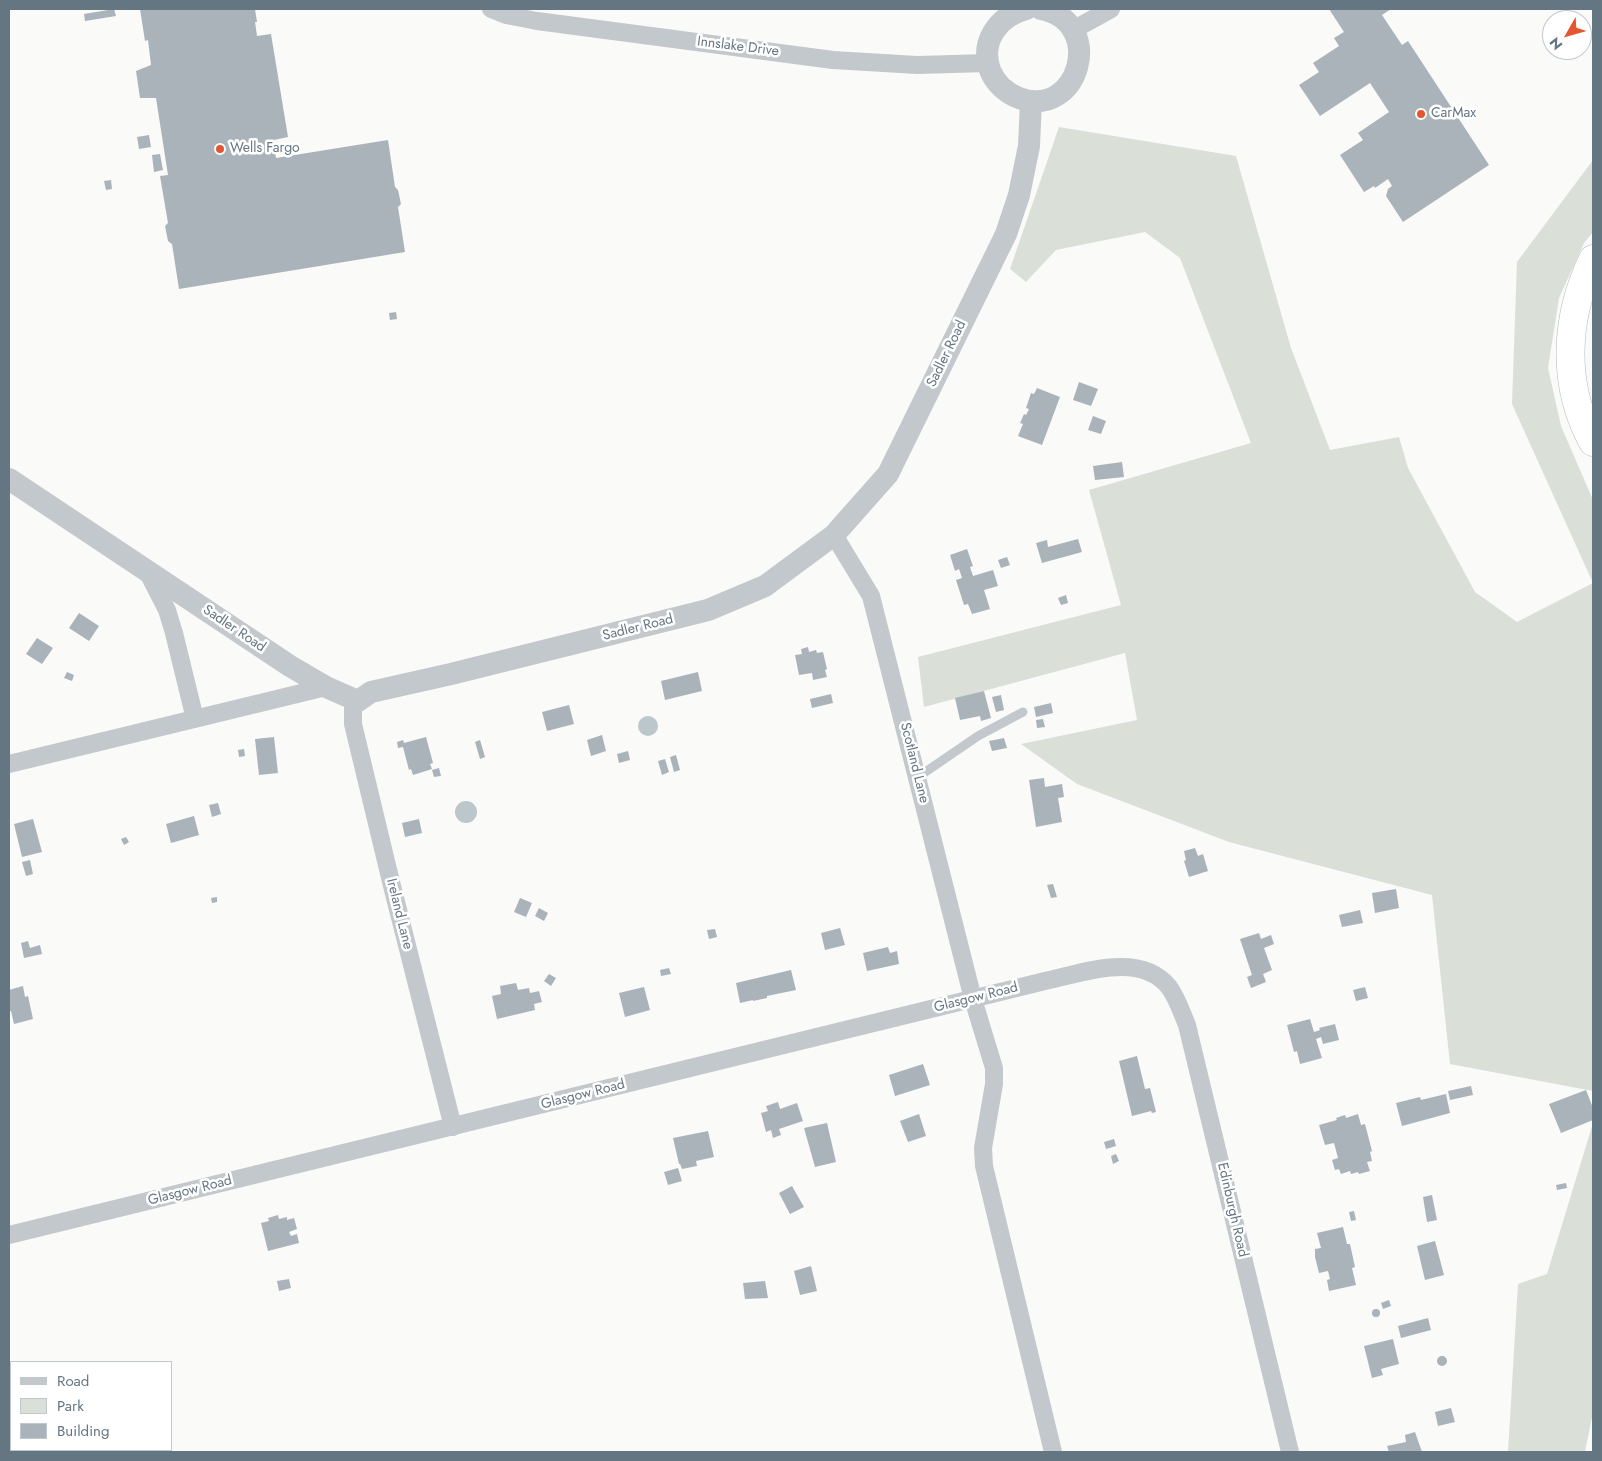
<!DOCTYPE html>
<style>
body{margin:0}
#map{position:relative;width:1602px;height:1461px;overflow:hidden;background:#fafaf8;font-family:Jost,sans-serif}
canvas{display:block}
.frame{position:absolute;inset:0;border:10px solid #657683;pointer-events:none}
.legend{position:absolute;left:10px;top:1361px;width:162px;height:90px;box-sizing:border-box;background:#fff;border:1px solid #c1c8cd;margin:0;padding:6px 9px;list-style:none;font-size:15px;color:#657683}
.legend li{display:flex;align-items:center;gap:10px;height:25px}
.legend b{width:25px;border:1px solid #c1c8cd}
.north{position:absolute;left:1542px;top:10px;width:50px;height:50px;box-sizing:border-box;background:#fff;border:1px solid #c1c8cd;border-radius:50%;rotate:232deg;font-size:14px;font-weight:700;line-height:20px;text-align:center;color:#657683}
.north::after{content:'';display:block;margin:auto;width:18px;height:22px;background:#e4572e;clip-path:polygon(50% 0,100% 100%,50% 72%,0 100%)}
</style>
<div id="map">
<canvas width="1602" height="1461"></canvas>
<div class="frame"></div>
<ul class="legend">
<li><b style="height:6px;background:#c3c8cc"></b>Road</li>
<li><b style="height:14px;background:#dadfd7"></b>Park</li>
<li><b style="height:14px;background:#aab3b9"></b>Building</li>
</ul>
<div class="north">N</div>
</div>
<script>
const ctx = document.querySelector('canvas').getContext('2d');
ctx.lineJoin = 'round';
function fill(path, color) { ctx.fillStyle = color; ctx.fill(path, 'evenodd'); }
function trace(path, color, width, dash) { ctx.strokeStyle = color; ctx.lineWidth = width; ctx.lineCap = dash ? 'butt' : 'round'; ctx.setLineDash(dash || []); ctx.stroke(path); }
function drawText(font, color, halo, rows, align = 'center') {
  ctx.font = font + ' Jost,sans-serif'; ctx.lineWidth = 5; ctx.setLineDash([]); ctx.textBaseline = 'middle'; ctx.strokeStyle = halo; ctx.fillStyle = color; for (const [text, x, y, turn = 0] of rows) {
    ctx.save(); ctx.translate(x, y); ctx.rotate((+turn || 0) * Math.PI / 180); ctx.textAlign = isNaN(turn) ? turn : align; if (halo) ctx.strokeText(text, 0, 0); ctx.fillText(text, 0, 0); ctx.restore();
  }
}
fill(new Path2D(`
 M1059 127 1236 156 1291 348 1330 450 1399 437 1408 468 1475 592 1517 622 1593 583 1512 404 1517 262 1593 160V232L1584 243 1559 298 1548 368 1561 426 1593 500V1091L1450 1064 1432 895 1229 842 1077 784 1021 744 1137 720 1125 653 924 707 918 657 1121 605 1089 490 1251 443 1180 258 1145 232 1056 250 1026 282 1010 269Z
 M1593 1123V1412L1585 1452H1508L1518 1284 1547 1274Z`), '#dadfd7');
fill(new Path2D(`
 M638 726a10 10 0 1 1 20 0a10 10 0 1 1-20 0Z
 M455 812a11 11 0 1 1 22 0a11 11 0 1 1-22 0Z`), '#bbc7cb');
fill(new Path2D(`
 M114 9 116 16 85 21 84 14Z
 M140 9H255L257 22H255L257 36 271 34 288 137 274 140 276 158 388 140 395 187 398 190 401 204 398 207 405 252 179 289 172 244 168 241 165 226 168 223 160 176 168 175 156 98H140L136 71 151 65 148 40 145 41Z
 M1329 9H1391L1382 15 1402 45 1408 41 1489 165 1403 222 1386 196 1388 189 1392 186 1388 179 1375 188 1374 186 1364 192 1340 155 1363 140 1358 133 1389 112 1370 83 1320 116 1299 85 1319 72 1313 63 1339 46 1334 38 1344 32Z
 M149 135 151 147 139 149 137 137Z
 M160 154 163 170 154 172 152 155Z
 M111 180 112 189 106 190 104 181Z
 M396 312 397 319 390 320 389 313Z
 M1079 382 1098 389 1091 406 1073 400Z
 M1037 388 1060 397 1042 445 1018 436 1023 424 1020 423 1024 414 1026 415 1029 409 1026 408 1031 393 1034 394Z
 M1093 416 1106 421 1101 434 1088 430Z
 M1122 462 1124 477 1095 480 1093 466Z
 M1078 539 1082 552 1042 563 1036 543 1047 540 1048 547Z
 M967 549 973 566 970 567 973 576 993 570 998 586 984 590 990 609 972 614 968 604 964 605 956 580 962 578 959 569 955 571 950 555Z
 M1007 557 1010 565 1001 568 998 560Z
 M1066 595 1068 603 1061 605 1058 598Z
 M79 613 99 626 89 641 69 628Z
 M37 638 53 648 42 664 26 654Z
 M808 647 809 652 816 650 817 653 823 652 827 669 825 670 827 677 813 680 812 673 799 675 795 655 802 654 801 649Z
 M67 672 74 675 72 681 64 678Z
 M698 672 702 691 665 700 661 681Z
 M984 691 991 718 981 721 980 716 960 720 955 698Z
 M831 694 833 703 812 708 810 699Z
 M1001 695 1004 710 996 712 992 697Z
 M1051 703 1053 713 1036 717 1034 707Z
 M569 705 574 724 547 731 542 712Z
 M1043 719 1045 727 1037 728 1036 720Z
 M602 735 606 751 591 756 587 740Z
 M274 737 278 773 259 775 255 739Z
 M426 737 433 763 430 764 432 769 413 775 411 769 409 770 403 747 398 748 397 742 403 740 404 743Z
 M1004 738 1007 748 992 751 989 741Z
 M480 740 485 757 480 759 475 742Z
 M244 749 245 756 239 757 238 750Z
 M628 751 630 760 619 763 617 754Z
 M676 755 680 770 674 772 670 757Z
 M665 759 669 772 662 775 658 761Z
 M439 768 441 776 434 777 432 770Z
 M1044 778 1045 787 1062 784 1064 797 1058 798 1062 822 1036 827 1029 780Z
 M218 803 221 814 212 817 209 805Z
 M194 816 199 835 171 843 166 824Z
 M33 819 42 852 22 857 14 824Z
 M419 819 422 833 405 837 402 823Z
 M126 837 129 842 124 845 121 839Z
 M1195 848 1198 856 1203 854 1208 871 1189 877 1184 861 1186 860 1184 851Z
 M30 860 33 874 26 876 22 862Z
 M1053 884 1057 897 1051 898 1047 885Z
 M1396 889 1399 908 1375 913 1372 893Z
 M217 897V902L212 903 211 898Z
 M520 898 532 903 526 917 514 912Z
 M539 908 548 913 544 921 535 916Z
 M1360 910 1363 923 1342 927 1339 915Z
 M840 928 845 945 825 950 821 933Z
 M715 929 717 937 709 939 707 930Z
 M1259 933 1261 939 1271 935 1274 944 1264 948 1272 970 1263 974 1266 982 1251 988 1247 977 1252 975 1240 939Z
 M28 941 30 948 40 945 42 954 24 958 21 943Z
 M888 947 890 953 897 951 899 964 867 971 863 953Z
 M669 968 671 974 661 976 660 970Z
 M791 970 796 990 767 996V998L753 1001V1000L740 1003 736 983Z
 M549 974 556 978 551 986 544 981Z
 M516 983 518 990 529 988 530 993 539 991 542 1002 534 1004 535 1010 497 1019 492 996 501 994 500 986Z
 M23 986 25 997 28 996 33 1019 14 1024 11 1011H9V990Z
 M644 987 650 1010 625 1017 619 993Z
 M1365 987 1368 998 1356 1001 1353 990Z
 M1310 1019 1314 1032 1320 1030 1319 1028 1335 1024 1339 1040 1323 1044 1321 1037 1316 1039 1322 1058 1300 1064 1297 1051 1294 1052 1287 1025Z
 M1137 1056 1145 1089 1150 1088 1156 1112 1152 1113 1151 1111 1132 1116 1119 1061Z
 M923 1064 930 1085 895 1096 889 1075Z
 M1471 1086 1473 1095 1450 1100 1448 1091Z
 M1586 1090 1593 1108V1120L1561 1133 1549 1104Z
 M1446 1094 1450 1113 1402 1126 1396 1103 1420 1097 1421 1100Z
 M778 1102 780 1109 797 1103 803 1121 779 1129 781 1135 773 1138 771 1130 766 1132 761 1113 768 1111 766 1106Z
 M919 1114 926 1136 908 1142 900 1121Z
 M1358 1114 1361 1125 1365 1124 1372 1151 1370 1152 1372 1161 1367 1162 1370 1171 1359 1174 1358 1172 1351 1174 1350 1171 1341 1174 1339 1169 1335 1170 1332 1160 1338 1158 1334 1143 1325 1145 1319 1125 1337 1120 1336 1118 1345 1115 1346 1118Z
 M827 1123 836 1162 815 1167 804 1128Z
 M708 1131 714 1157 696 1161 697 1166 682 1169 680 1164H679L673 1138Z
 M1114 1139 1116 1146 1106 1149 1104 1142Z
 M1116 1154 1119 1161 1113 1164 1111 1156Z
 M678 1168 682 1181 668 1185 664 1172Z
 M1566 1183 1567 1188 1557 1190 1556 1185Z
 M792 1186 804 1207 790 1214 779 1193Z
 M1432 1195 1437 1220 1427 1222 1423 1197Z
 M1354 1211 1356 1220 1351 1221 1349 1212Z
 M278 1215 279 1219 287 1217V1220L294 1218 297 1229 289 1232 291 1236 297 1234 299 1243 268 1251 261 1223 269 1221 268 1218Z
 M1343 1227 1347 1244H1350L1355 1267 1352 1268 1356 1285 1329 1291 1327 1280 1330 1279 1328 1271 1319 1273 1315 1257V1249L1321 1248 1317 1233Z
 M1435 1241 1444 1275 1425 1280 1417 1246Z
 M811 1266 817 1291 800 1295 794 1271Z
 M289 1279 291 1288 279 1291 277 1281Z
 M765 1281 768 1298 745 1299 743 1283Z
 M1389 1300 1391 1306 1383 1309 1381 1303Z
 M1372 1313a4 4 0 1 1 8 0a4 4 0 1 1-8 0Z
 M1428 1318 1431 1330 1401 1338 1398 1326Z
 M1393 1339 1399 1364 1381 1369 1383 1375 1372 1378 1364 1346Z
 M1437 1361a5 5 0 1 1 10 0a5 5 0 1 1-10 0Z
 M1451 1408 1455 1422 1438 1426 1435 1412Z
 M1415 1432 1422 1452H1389L1387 1446 1406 1442 1405 1435Z`), '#aab3b9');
const motorway = new Path2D(`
 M1593 259C1565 317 1561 384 1593 442`);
trace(motorway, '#b4b9bd', 29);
trace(new Path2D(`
 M918 777 978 736 1023 712`), '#c3c8cc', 9);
trace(new Path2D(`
 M491 9 506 15 537 21 833 60 917 65 988 63
 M1073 30 1111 9
 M834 535 871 596 973 999 994 1068V1084L983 1148 984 1166 1053 1452
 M147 571 167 610 174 633 195 719
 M358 701 353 709V724L392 886 453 1127
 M9 764 326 687
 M9 1235 1045 981C1083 973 1140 951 1169 987 1177 998 1182 1013 1187 1025L1290 1452`), '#c3c8cc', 18);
trace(new Path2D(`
 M1026 9C998 16 980 42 990 70 995 83 1006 93 1019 98 1079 120 1107 22 1041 9
 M9 479 290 666 326 687 358 701 371 692 451 674 708 610 765 586 834 535 888 474 1006 234 1019 195 1029 146 1031 101`), '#c3c8cc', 22);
trace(motorway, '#fff', 28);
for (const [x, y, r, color] of [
 [1421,114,5,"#e4572e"],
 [220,149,5,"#e4572e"]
]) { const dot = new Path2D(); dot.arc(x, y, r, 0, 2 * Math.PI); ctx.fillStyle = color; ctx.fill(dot); trace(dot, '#fff', 2); }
drawText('14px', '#657683', '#fff', [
 ["Innslake Drive",738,47,7],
 ["Sadler Road",947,354,-64],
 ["Sadler Road",638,628,-14],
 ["Sadler Road",234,629,34],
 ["Scotland Lane",914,763,76],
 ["Ireland Lane",399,914,76],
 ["Glasgow Road",976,998,-14],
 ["Glasgow Road",583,1095,-14],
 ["Glasgow Road",190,1191,-14],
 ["Edinburgh Road",1232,1210,77]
]);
drawText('14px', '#657683', '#fff', [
 ["CarMax",1431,114],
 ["Wells Fargo",230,149]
], 'left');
</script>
